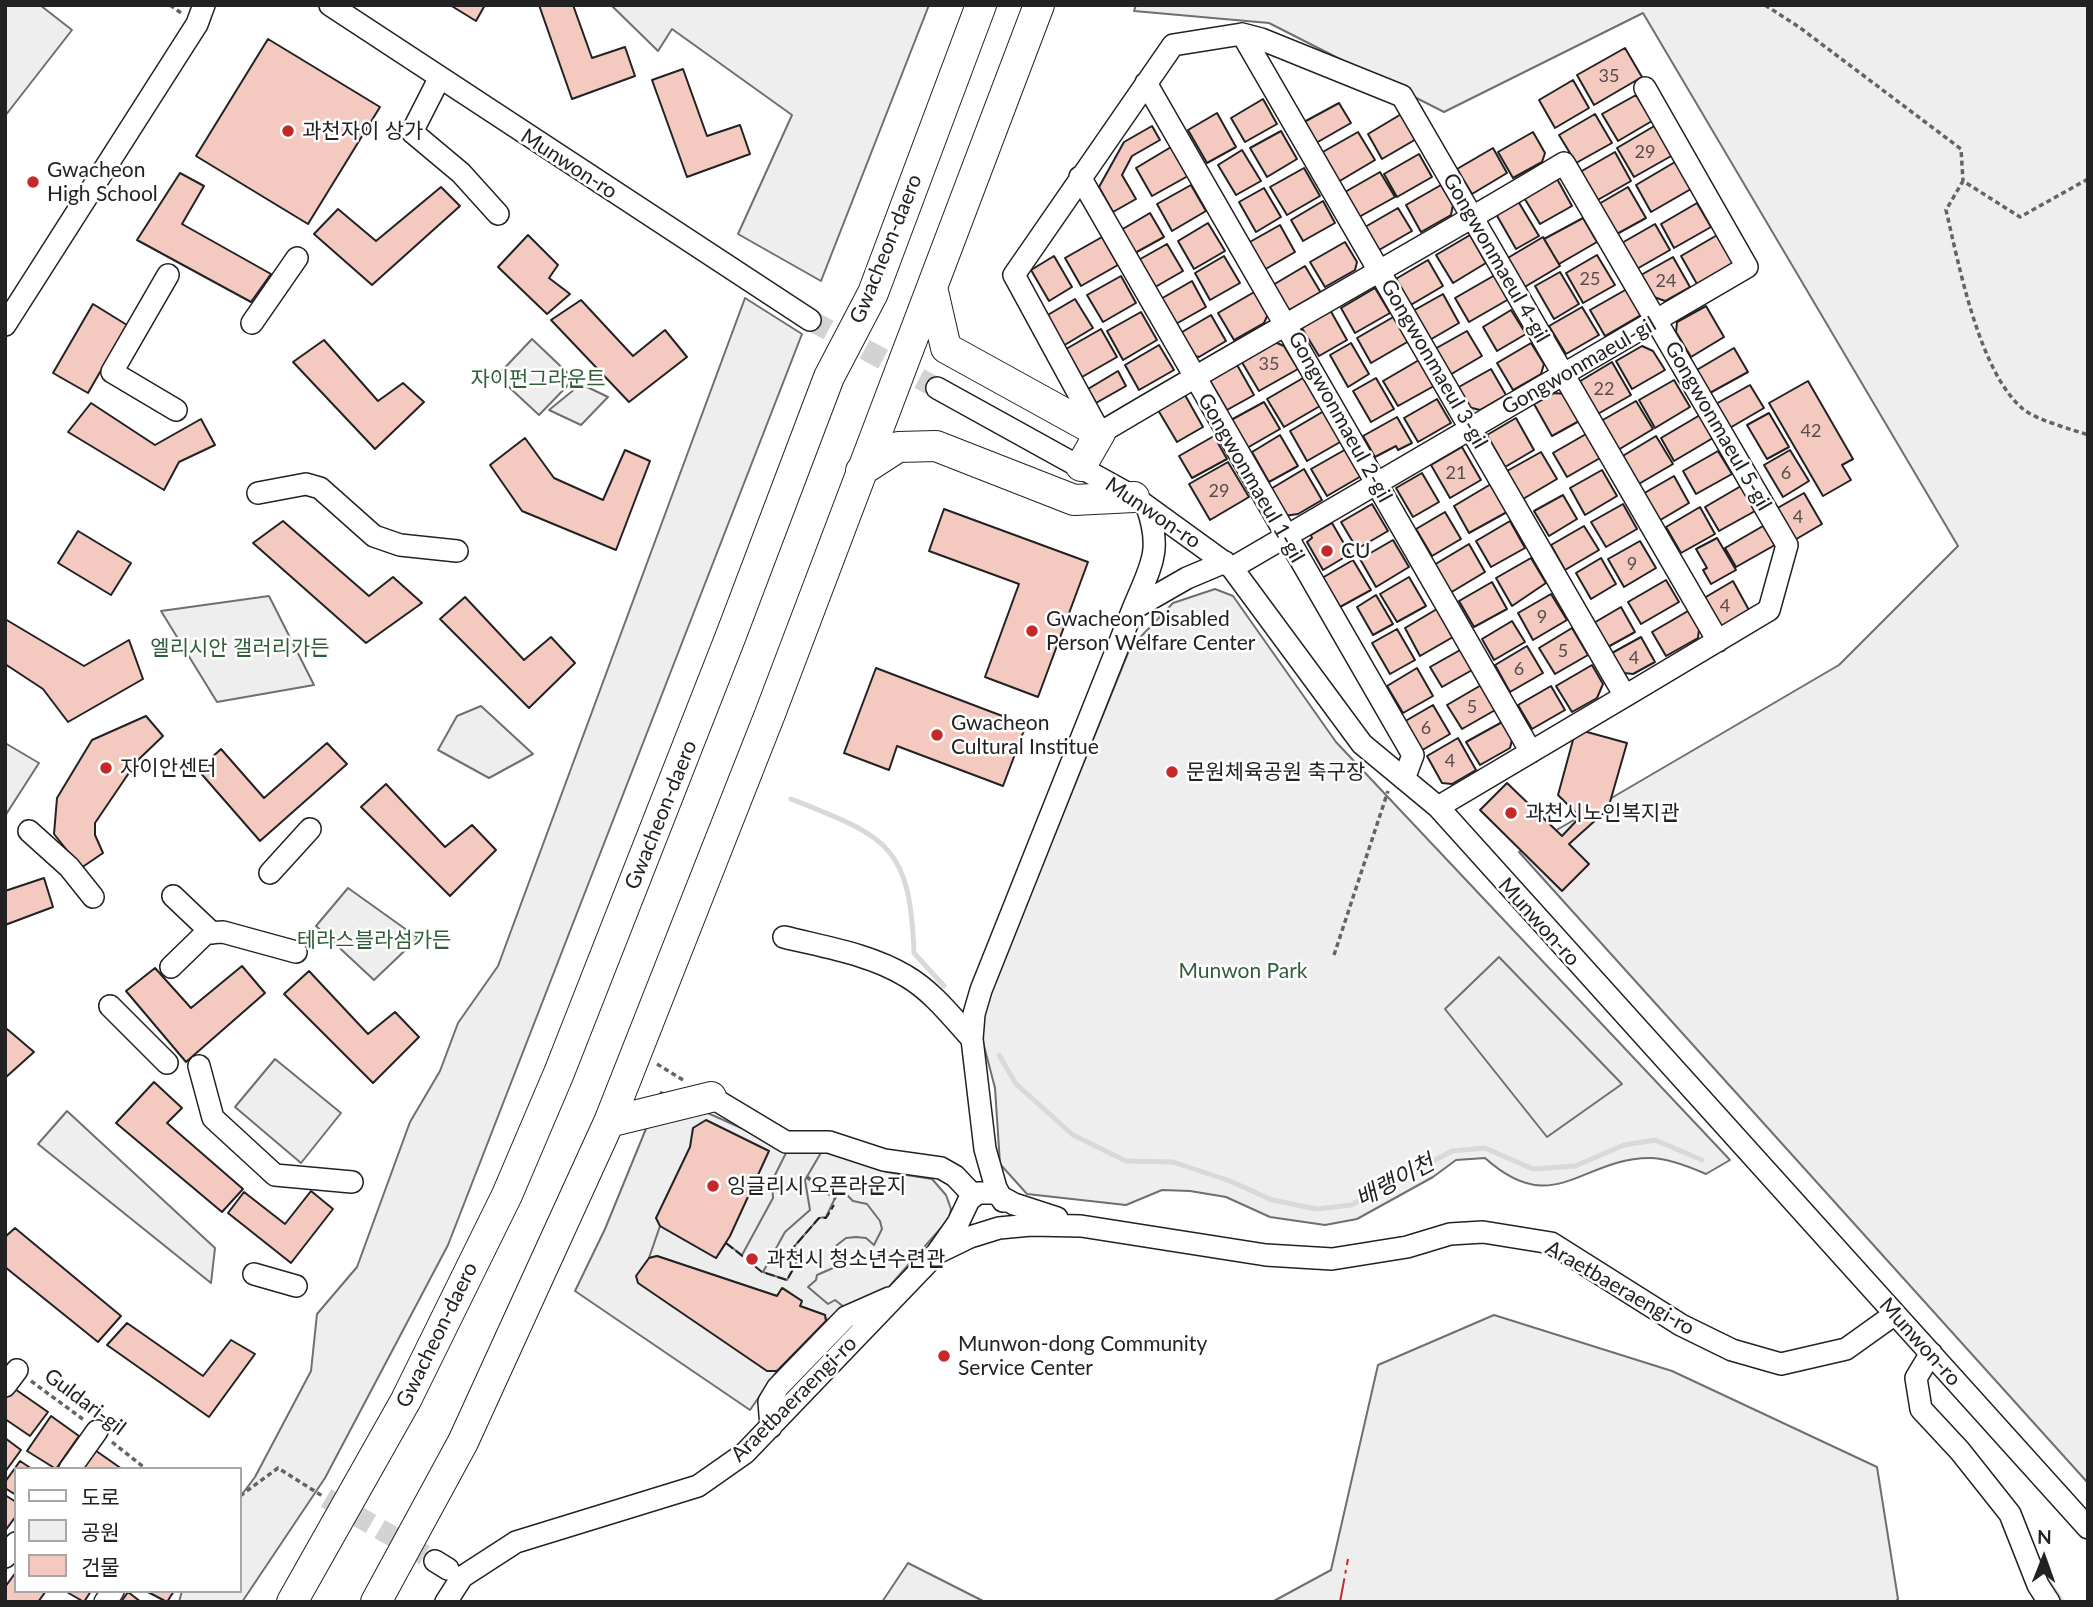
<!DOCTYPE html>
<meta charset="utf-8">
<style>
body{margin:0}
#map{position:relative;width:2093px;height:1607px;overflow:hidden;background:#fff;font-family:Lato,"Noto Sans KR",sans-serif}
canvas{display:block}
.frame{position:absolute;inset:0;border:7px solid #222;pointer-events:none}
.legend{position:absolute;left:14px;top:1467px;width:228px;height:126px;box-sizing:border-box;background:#fff;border:2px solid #a7a7a7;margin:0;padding:9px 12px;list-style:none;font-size:21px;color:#222}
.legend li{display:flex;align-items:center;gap:14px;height:35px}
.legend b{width:35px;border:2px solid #a7a7a7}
.north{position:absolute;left:2009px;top:1523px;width:70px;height:70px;-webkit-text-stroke:5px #fff;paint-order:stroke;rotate:1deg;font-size:19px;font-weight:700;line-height:28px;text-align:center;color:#222}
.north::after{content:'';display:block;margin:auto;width:24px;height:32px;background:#222;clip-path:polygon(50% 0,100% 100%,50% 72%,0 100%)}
</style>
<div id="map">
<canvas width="2093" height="1607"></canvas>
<div class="frame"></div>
<ul class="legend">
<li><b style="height:9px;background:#fff"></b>도로</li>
<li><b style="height:19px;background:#eee"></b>공원</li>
<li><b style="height:19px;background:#f3c9c0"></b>건물</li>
</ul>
<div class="north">N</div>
</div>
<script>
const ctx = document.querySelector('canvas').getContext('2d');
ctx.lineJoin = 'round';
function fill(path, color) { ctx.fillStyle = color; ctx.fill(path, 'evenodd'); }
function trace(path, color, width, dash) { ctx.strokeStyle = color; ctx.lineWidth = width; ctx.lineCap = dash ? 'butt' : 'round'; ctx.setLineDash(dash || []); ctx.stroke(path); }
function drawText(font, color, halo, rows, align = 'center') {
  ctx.font = font + ' Lato,"Noto Sans KR",sans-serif'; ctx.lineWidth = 5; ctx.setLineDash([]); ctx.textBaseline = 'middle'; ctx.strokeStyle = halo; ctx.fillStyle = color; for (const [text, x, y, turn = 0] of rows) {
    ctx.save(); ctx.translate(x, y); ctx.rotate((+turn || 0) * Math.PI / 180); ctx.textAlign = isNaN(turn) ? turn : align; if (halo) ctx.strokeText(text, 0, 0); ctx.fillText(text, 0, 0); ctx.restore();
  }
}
const green = new Path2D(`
 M5 5H40L72 30 5 116Z
 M611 5H929L821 281 738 234 792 115 672 29 658 51Z
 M1136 5H2088V1483L1519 852 1839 665 1958 546 1643 13 1444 112 1269 23 1134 11Z
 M745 298 802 334 448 1245 325 1478 242 1602H179L182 1591H240V1497L255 1477 311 1371 317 1314 357 1267 410 1122 440 1071 458 1023 498 966Z
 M532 339 574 379 539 415 497 376Z
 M581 384 608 397 581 425 549 410Z
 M1215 589 1233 596 1336 742 1730 1160 1706 1174C1690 1167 1668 1158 1650 1158 1581 1158 1554 1220 1485 1158L1456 1160 1433 1177 1357 1219 1325 1225 1270 1217 1226 1197 1190 1191 1162 1190 1126 1205 1027 1194 1000 1164 995 1088 978 1023 1130 648 1173 603Z
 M269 596 314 685 217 702 161 611Z
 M481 706 533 754 489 778 438 750 457 716Z
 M5 743 39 763 5 816Z
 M348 888 418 938 374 980 316 926Z
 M275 1059 341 1113 301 1163 235 1107Z
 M661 1092 788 1149 833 1152 887 1172 932 1179 946 1195 951 1209 949 1219 887 1289 839 1309 826 1321 777 1371 750 1410 575 1291 605 1229Z
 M67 1111 215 1248 211 1283 38 1144Z
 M1494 1315 1672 1371 1877 1467 1898 1599 1895 1602H1272L1331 1570 1378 1365Z
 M908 1563 985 1602H882Z`);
fill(green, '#eee');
trace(green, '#6f6f6f', 2);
const parking = new Path2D(`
 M1499 957 1622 1084 1547 1137 1445 1009Z
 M788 1149 822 1151 805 1180 810 1210 785 1232 763 1272 787 1280 803 1252 792 1249 819 1218 826 1217 837 1194 845 1193 853 1201 867 1204 880 1221 882 1229 874 1245 866 1238 856 1237 846 1238 837 1245 835 1251 840 1265 817 1275 816 1280 808 1287 828 1304 835 1300 844 1307 826 1321 825 1315 800 1306 802 1301 783 1288 777 1296 657 1256 649 1258 660 1226 716 1258 726 1243 742 1255 773 1198 772 1181Z`);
fill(parking, '#ededed');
trace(parking, '#6f6f6f', 2);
trace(new Path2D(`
 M791 799C887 837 910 844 914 953L944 986
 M999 1055 1016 1084 1073 1135 1126 1161 1173 1162 1230 1181 1272 1200 1317 1209 1351 1205 1452 1151 1485 1148 1533 1169 1575 1166 1624 1145 1655 1140 1702 1160
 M2044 1575 2062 1602`), '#d9d9d9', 5);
const building = new Path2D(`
 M450 5H485L476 21Z
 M539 5H573L592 58 625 47 635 76 572 99Z
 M268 39 380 107 308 224 196 156Z
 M1625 48 1642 77 1594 105 1577 75Z
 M683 69 707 136 740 125 750 154 687 177 652 80Z
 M1573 80 1589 108 1555 128 1539 100Z
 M1636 95 1652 121 1618 141 1602 114Z
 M1263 99 1277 124 1245 142 1231 118Z
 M1339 103 1351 123 1316 143 1304 122Z
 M1217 113 1236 147 1207 163 1188 130Z
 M1403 113 1418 138 1382 159 1368 134Z
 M1595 114 1612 143 1576 163 1559 135Z
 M1656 125 1673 155 1634 177 1617 148Z
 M1152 126 1160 140 1132 156 1122 175 1136 199 1113 212 1099 187 1124 142Z
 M1281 131 1297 159 1267 177 1250 148Z
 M1358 132 1375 160 1338 182 1321 153Z
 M1533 132 1545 153 1542 162 1513 178 1498 152Z
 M1171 147 1188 176 1152 196 1136 168Z
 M1493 148 1507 173 1472 194 1457 169Z
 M1242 150 1261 181 1236 195 1218 165Z
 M1615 152 1631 181 1596 201 1580 172Z
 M1419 154 1432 177 1397 197 1384 174Z
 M1675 162 1691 189 1651 212 1636 185Z
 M1304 168 1320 196 1287 215 1270 187Z
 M1380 172 1395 197 1359 217 1345 192Z
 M180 173 204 186 182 224 271 274 251 302 137 240Z
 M1556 177 1572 206 1540 224 1523 196Z
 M1191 185 1206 211 1172 231 1157 204Z
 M1441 185 1453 205 1451 215 1421 232 1406 205Z
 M441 187 460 206 372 285 314 234 338 209 376 241Z
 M1628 187 1646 218 1615 235 1597 205Z
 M1264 188 1281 217 1256 232 1239 202Z
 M1323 201 1335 223 1303 241 1291 220Z
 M1518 201 1539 236 1516 249 1496 214Z
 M1697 203 1711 227 1674 248 1661 224Z
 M1398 208 1412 231 1379 250 1365 227Z
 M1150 213 1164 237 1135 253 1121 230Z
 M1583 218 1597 242 1559 264 1544 239Z
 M1208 223 1225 251 1194 269 1178 241Z
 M1655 224 1670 250 1635 270 1620 244Z
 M1280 225 1295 252 1264 270 1248 243Z
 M1719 234 1735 262 1697 284 1681 256Z
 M528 235 558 265 549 278 570 294 547 314 498 267Z
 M1470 235 1486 263 1453 283 1436 255Z
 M1102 237 1118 265 1081 286 1065 258Z
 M1543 237 1560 266 1523 288 1506 259Z
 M1345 242 1357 262 1355 270 1325 287 1310 262Z
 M1167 244 1183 271 1150 290 1135 262Z
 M1597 255 1615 285 1583 303 1566 273Z
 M1054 256 1072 287 1049 301 1031 270Z
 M1224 256 1240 283 1210 300 1195 273Z
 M1673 257 1690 287 1665 301 1654 297 1641 275Z
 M1428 260 1443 286 1409 306 1394 280Z
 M1305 266 1321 293 1289 312 1273 285Z
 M1560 272 1579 304 1554 319 1535 286Z
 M1495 275 1509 299 1469 322 1455 298Z
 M1121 276 1136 303 1103 322 1087 295Z
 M1192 281 1206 307 1174 325 1159 300Z
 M1375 288 1390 313 1355 333 1341 308Z
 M1627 289 1641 315 1605 336 1590 310Z
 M1256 291 1269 312 1264 323 1234 340 1218 313Z
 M1443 294 1459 323 1428 341 1411 312Z
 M1075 299 1093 328 1063 346 1046 316Z
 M581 300 633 356 665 330 687 357 629 402 551 320Z
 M93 304 127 325 88 393 53 373Z
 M1706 306 1724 337 1691 357 1676 332 1677 322Z
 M1582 307 1599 335 1566 354 1549 326Z
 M1329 308 1347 340 1319 356 1300 325Z
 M1511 310 1526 334 1497 351 1483 327Z
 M1141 312 1157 340 1123 360 1107 331Z
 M1211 315 1226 341 1199 357 1188 354 1177 335Z
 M1395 316 1409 341 1371 363 1357 338Z
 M1101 329 1117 357 1082 377 1066 349Z
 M1467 331 1482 356 1448 376 1433 350Z
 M324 340 378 401 403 383 424 402 375 449 293 362Z
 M1272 341 1284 346 1298 369 1259 391 1240 359Z
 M1351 343 1369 374 1348 387 1330 355Z
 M1531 343 1544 364 1541 374 1513 390 1497 363Z
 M1159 345 1174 370 1139 390 1125 365Z
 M1642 346 1653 351 1665 370 1632 389 1616 361Z
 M1734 348 1748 372 1708 394 1695 371Z
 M1419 360 1434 386 1398 406 1383 381Z
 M1612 362 1631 395 1596 415 1577 383Z
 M1236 363 1254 395 1227 410 1209 379Z
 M1491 369 1506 395 1480 410 1468 407 1457 388Z
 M1118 371 1126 386 1096 403 1088 389Z
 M1303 378 1320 406 1284 427 1267 399Z
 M1376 378 1394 409 1371 422 1353 391Z
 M1674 380 1690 407 1655 428 1639 400Z
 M1808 381 1853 459 1842 465 1851 480 1823 496 1769 403Z
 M1750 385 1764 408 1728 429 1714 405Z
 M1554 393 1566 394 1581 420 1552 436 1534 404Z
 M1185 395 1203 427 1177 442 1158 410Z
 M1437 399 1451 423 1418 442 1404 418Z
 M1636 401 1653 429 1618 450 1601 421Z
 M1264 402 1280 429 1247 448 1231 420Z
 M91 403 155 445 201 419 215 445 179 462 164 490 68 432Z
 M1324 411 1342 441 1307 461 1290 431Z
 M1769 413 1789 447 1767 459 1747 425Z
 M1700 415 1713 438 1674 461 1661 438Z
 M1397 417 1412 443 1398 450 1396 446 1375 457 1363 436Z
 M1516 418 1534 450 1505 467 1487 435Z
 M1586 434 1600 458 1567 477 1553 453Z
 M1280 435 1298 466 1269 482 1252 452Z
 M1214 436 1227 459 1192 478 1179 456Z
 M1656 436 1673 464 1637 485 1621 457Z
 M525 438 554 478 603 500 625 450 650 461 616 550 522 511 490 465Z
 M1462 447 1481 480 1450 498 1431 465Z
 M1348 448 1363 475 1327 496 1311 469Z
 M1790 450 1809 481 1783 497 1764 465Z
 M1718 451 1732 474 1696 494 1683 471Z
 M1541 452 1557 479 1523 499 1507 471Z
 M1228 462 1249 497 1210 520 1189 484Z
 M1304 469 1322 500 1298 514 1284 516 1269 490Z
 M1602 470 1617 496 1585 515 1570 488Z
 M1422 473 1439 502 1413 517 1396 488Z
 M1674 476 1689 503 1657 522 1641 495Z
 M1491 484 1507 512 1469 533 1454 506Z
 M1741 486 1755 511 1719 531 1705 507Z
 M1804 493 1822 524 1793 541 1774 510Z
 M1563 495 1577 519 1549 536 1534 511Z
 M1372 504 1388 531 1357 549 1341 522Z
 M1623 504 1637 529 1606 547 1591 522Z
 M1700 507 1715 534 1681 553 1666 527Z
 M944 509 1088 562 1038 697 985 677 1019 584 929 551Z
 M1445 512 1461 539 1432 556 1416 529Z
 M283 521 369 596 393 577 422 603 366 643 253 543Z
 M1510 521 1525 548 1491 567 1476 541Z
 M1332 523 1350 554 1323 570 1307 542 1312 538 1311 535Z
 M1584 526 1599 550 1565 570 1551 545Z
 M1763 526 1775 545 1736 567 1725 548Z
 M78 531 131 563 111 595 58 563Z
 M1717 538 1736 570 1711 584 1703 570 1707 568 1696 549Z
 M1393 540 1409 567 1376 587 1360 559Z
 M1640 541 1656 568 1624 587 1608 559Z
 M1469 544 1485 572 1450 593 1434 565Z
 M1531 558 1546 583 1512 606 1496 578Z
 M1601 558 1616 584 1591 599 1576 573Z
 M1353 560 1371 590 1340 607 1322 578Z
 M1409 577 1426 606 1397 622 1380 594Z
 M1666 580 1679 602 1641 624 1628 602Z
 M1733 581 1750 612 1721 628 1699 601Z
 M1492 582 1507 609 1474 627 1459 601Z
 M1551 594 1567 620 1533 640 1518 613Z
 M1376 595 1393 624 1373 635 1357 607Z
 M465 597 524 660 551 637 575 663 529 708 440 619Z
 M1621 607 1635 632 1606 648 1592 624Z
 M1437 609 1453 637 1420 656 1405 628Z
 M1688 611 1699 629 1698 638 1666 656 1652 632Z
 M5 619 84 666 129 640 143 679 68 722 43 689 5 664Z
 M1512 621 1525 642 1494 660 1482 639Z
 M1572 628 1588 655 1555 674 1539 648Z
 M1397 629 1415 660 1390 674 1372 643Z
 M1641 637 1655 662 1633 674 1624 673 1612 653Z
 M1527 646 1543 673 1510 692 1495 665Z
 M1462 649 1474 669 1442 687 1430 667Z
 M1592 665 1603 684 1597 698 1572 712 1556 686Z
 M876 668 1026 725 1003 786 897 746 889 770 844 753Z
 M1417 668 1433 696 1403 713 1387 686Z
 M1483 684 1497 709 1462 729 1447 705Z
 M1551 686 1565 710 1532 729 1518 705Z
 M1433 705 1450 734 1419 752 1402 723Z
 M146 716 163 736 137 761 95 823V835L103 853 81 868 54 834 57 798 92 740Z
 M1504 721 1513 736 1510 748 1480 765 1466 742Z
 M1576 729 1627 743 1608 809 1569 844 1589 864 1562 891 1480 810 1507 783 1562 836 1580 817 1558 795Z
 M1458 738 1476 770 1452 784 1442 783 1427 756Z
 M327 743 347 764 260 841 198 770 221 749 264 798Z
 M386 784 445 847 472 825 496 850 450 896 361 807Z
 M44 878 53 907 5 925V891Z
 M242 966 265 993 186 1062 126 991 155 968 191 1008Z
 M309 971 368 1034 395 1012 419 1037 373 1083 284 994Z
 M7 1029 34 1052 5 1078V1031Z
 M154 1082 182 1108 167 1123 243 1189 222 1212 116 1123Z
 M706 1120 769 1151 730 1236 716 1258 660 1226 656 1218 690 1147 693 1128Z
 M311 1191 333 1209 291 1263 228 1213 244 1192 285 1224Z
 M15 1228 121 1316 98 1342 5 1267V1237Z
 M657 1256 777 1296 782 1288 802 1301 800 1306 825 1315 826 1321 777 1371H767L638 1283 636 1276 649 1258Z
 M127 1323 203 1376 231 1340 255 1354 209 1417 107 1345Z
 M12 1387 48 1412 30 1436 5 1419V1396Z
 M51 1416 79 1436 56 1469 27 1451Z
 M5 1438 21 1450 5 1472Z
 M92 1448 122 1469H77Z
 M20 1461 32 1469H16V1495L5 1488V1482Z
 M5 1495 16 1502V1516L5 1531Z
 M16 1572V1591H46L38 1602H5V1587Z
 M65 1591H91L84 1602Z
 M146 1591H174L167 1602Z
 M128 1592 141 1602H121Z`);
fill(building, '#f3c9c0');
trace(building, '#222', 2);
trace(new Path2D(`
 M810 320 937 388
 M326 1498 435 1561`), '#d3d3d3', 21, [21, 10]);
const minor = new Path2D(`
 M330 5 810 320
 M1242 34 1625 696
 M439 79 412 132 461 173 498 214
 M1146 83 1531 752
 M1080 177 1413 755 1404 779
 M168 275 112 372 176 410
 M252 323 297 258
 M5 325 197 24 204 5
 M937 388 1134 497 1232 568 1362 744 1438 807 2088 1528
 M258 493 306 484 320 488 374 536 400 545 457 551
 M1232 568 1747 267 1645 88
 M1133 609C1150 567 1163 552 1147 507
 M1438 807C1548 742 1659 676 1769 610L1787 545 1564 163C1411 255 1254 341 1100 433L1014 275 1173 45 1242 34 1261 39 1402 96 1718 641
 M29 831 69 867 93 897
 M270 873 310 829
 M173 896 212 933
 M784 937C824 947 870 954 906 976 932 991 952 1017 972 1039
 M171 967 206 933 223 932 296 952
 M110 1006 167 1063
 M199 1066 213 1118 275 1175 352 1182
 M711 1097 786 1142H829L884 1160 941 1168 955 1176 973 1195
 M1003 1201 996 1188 985 1149 972 1039 974 1014 981 990 1133 609 1187 578 1225 562
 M937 1253 970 1237 999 1228 1031 1225 1081 1226 1266 1255 1332 1259 1407 1247 1450 1234 1483 1232 1551 1243 1681 1325 1732 1350 1781 1364 1846 1349 1895 1314
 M254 1274 296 1286
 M1931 1353 1916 1378 1921 1409 1960 1451 2010 1514 2038 1585 2049 1602
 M5 1386 17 1370
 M771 1427 769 1402 778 1387 846 1317 889 1298
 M70 1469 97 1431
 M5 1557 16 1543
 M435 1561 448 1569
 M105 1602 113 1591
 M446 1602 462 1577 516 1542 698 1486 745 1453 937 1253 958 1223 969 1200 978 1193H994L1014 1204 1057 1218`);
const highway = new Path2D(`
 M932 287 946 348 1100 433 1081 466
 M861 471 898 447 936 446 1074 500 1134 497
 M609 1122 711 1097
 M292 1602 406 1400 507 1195 559 1073 730 638 829 377 873 293 981 5
 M376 1602 463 1442 609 1122 770 714 1039 5`);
trace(minor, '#222', 24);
trace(highway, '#222', 32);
trace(new Path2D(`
 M170 5 181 13
 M1765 5 1799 27 1961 149 1963 181
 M2088 179 2020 217 1963 181 1946 210C1959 265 1979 372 2023 409 2036 420 2071 429 2088 435
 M1334 955 1388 791
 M657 1064 683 1080
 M807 1177 836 1199
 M31 1381 84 1420
 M112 1442 146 1469
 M240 1496 278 1468 324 1497`), '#646464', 3.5, [5, 3.5]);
trace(minor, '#fff', 21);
trace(highway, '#fff', 30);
trace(new Path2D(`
 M726 1243 762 1272 787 1280 803 1251 792 1249 819 1218H826L834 1205`), '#222', 2, [9, 3.5]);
trace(new Path2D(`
 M1340 1602 1348 1559`), '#c62828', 2, [24, 5, 3.5, 5]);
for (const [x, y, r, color] of [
 [288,131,7,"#c62828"],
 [33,182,7,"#c62828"],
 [1327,551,7,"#c62828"],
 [1032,631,7,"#c62828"],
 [937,735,7,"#c62828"],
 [106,768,7,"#c62828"],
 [1172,772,7,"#c62828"],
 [1511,813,7,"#c62828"],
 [713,1186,7,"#c62828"],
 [752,1259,7,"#c62828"],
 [944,1356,7,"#c62828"]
]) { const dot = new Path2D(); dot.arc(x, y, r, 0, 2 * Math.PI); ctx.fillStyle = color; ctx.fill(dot); trace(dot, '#fff', 2.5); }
drawText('18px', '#564c4a', null, [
 ["35",1609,76],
 ["29",1645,152],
 ["25",1590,279],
 ["24",1666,281],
 ["35",1269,364],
 ["22",1604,389],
 ["42",1811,431],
 ["21",1456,473],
 ["6",1786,473],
 ["29",1219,491],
 ["4",1798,517],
 ["9",1632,564],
 ["4",1725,606],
 ["9",1542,617],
 ["5",1563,651],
 ["4",1634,658],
 ["6",1519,669],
 ["5",1472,707],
 ["6",1426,728],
 ["4",1450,761]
]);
drawText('21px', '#222', '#fff', [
 ["과천자이 상가",302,131],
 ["Gwacheon",47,170],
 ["High School",47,194],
 ["CU",1341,551],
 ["Gwacheon Disabled",1046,619],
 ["Person Welfare Center",1046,643],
 ["Gwacheon",951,723],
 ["Cultural Institue",951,747],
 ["자이안센터",120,768],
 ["문원체육공원 축구장",1186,772],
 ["과천시노인복지관",1525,813],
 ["잉글리시 오픈라운지",727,1186],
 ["과천시 청소년수련관",766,1259],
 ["Munwon-dong Community",958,1344],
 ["Service Center",958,1368]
], 'left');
drawText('21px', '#222', '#fff', [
 ["Munwon-ro",569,164,33],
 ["Gwacheon-daero",886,249,-68],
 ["Gongwonmaeul 4-gil",1496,258,60],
 ["Gongwonmaeul 3-gil",1434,364,60],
 ["Gongwonmaeul-gil",1579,366,-30],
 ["Gongwonmaeul 2-gil",1340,417,61],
 ["Gongwonmaeul 5-gil",1718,426,60],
 ["Gongwonmaeul 1-gil",1251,478,60],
 ["Munwon-ro",1153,513,34],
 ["Gwacheon-daero",661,815,-68],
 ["Munwon-ro",1539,922,48],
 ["Araetbaeraengi-ro",1620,1288,30],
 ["Gwacheon-daero",437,1335,-64],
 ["Munwon-ro",1920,1342,48],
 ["Araetbaeraengi-ro",794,1399,-45],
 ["Guldari-gil",85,1402,37]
]);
drawText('21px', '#2f5e38', '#fff', [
 ["자이펀그라운트",538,379],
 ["엘리시안 갤러리가든",240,648],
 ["테라스블라섬가든",374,940],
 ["Munwon Park",1243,971]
]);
drawText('italic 23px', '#222', '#fff', [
 ["배랭이천",1395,1181,-28]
]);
</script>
